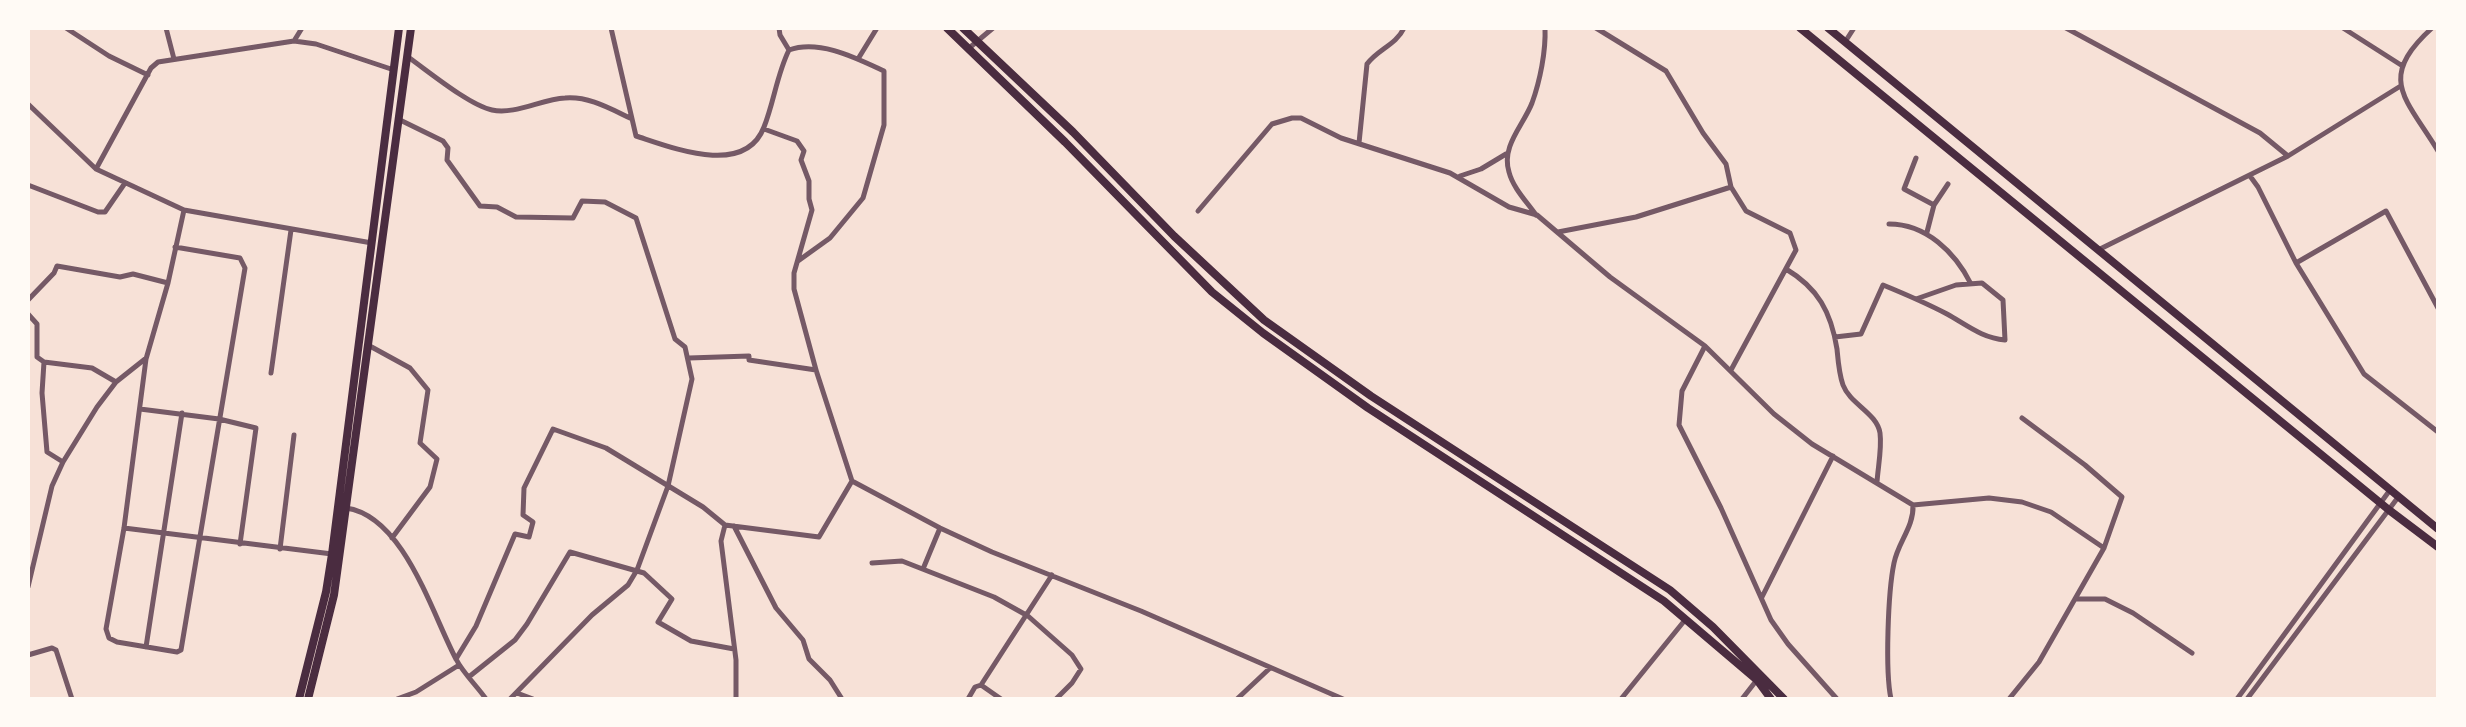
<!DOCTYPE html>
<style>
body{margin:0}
#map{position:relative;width:2466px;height:727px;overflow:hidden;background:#f7e1d7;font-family:Manrope,sans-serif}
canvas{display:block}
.frame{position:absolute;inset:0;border:30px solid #fffaf5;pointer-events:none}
</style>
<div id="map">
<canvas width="2466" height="727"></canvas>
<div class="frame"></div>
</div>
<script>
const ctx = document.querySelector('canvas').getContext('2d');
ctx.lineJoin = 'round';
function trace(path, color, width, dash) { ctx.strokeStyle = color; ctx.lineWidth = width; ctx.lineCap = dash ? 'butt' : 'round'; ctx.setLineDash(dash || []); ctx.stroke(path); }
trace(new Path2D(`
 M66 28 109 56 148 75
 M166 28 174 59
 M611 28 636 136C673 148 745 177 764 127 774 102 777 74 789 50 819 39 856 58 884 71V125L863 198 830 238 798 261
 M779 28 780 35 789 50
 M1596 28 1666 71 1703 133 1726 164 1731 187 1746 211 1790 233 1796 250 1731 370
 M2066 28 2260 133 2288 156
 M2343 28 2401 65
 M2432 28C2376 79 2406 98 2438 151
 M294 41 302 28
 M1845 42 1854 28
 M968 49 993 28
 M408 57C428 71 469 105 492 110 515 115 542 99 565 98 588 96 609 108 630 118
 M858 59 877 28
 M28 104 96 169 184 210 372 243
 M398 119 443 141 448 148 447 160 480 206 497 207 516 217 573 218 582 201 605 202 636 218 675 339 685 347 692 379 668 486 637 570 628 585 592 615 510 699
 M764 129 797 141 804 151 801 160 809 181V199L812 210 794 273V289L816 370 852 481 940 528 992 552 1141 611 1343 699
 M1359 143 1367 64C1378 49 1396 45 1404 28
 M1916 158 1904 189 1934 205
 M96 169 151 68 158 62 294 41 316 44 394 70
 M1460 176 1481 169 1506 154
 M2250 176 2258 187 2296 263 2364 374 2438 432
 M28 185 98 212H105L125 183
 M1198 211 1272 124 1292 118H1301L1341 138 1450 173 1509 207 1537 215 1610 277 1705 346 1774 414 1812 444 1913 505 1989 498 2022 502 2051 512 2104 548
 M1536 215C1527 202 1513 188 1509 172 1501 146 1523 126 1532 103 1540 81 1546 51 1545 28
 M1889 224C1926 224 1955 252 1971 284
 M1558 232 1636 217 1731 187
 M1927 232 1934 205 1948 184
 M175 247 240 258 245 268 181 650 177 652 117 642 109 638 106 629 124 528 146 359 168 283 184 210
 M2098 250 2288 156 2399 87
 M2296 263 2386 211 2438 308
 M1786 269C1818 288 1831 312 1837 349 1838 360 1839 374 1843 385 1850 404 1877 413 1880 433 1882 448 1878 467 1877 482
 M28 300 54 273 57 266 120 277 133 274 168 283
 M28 314 37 324V357L44 362 42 393 47 452 63 462
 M1835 337 1861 334 1883 285C1905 294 1926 303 1947 314 1967 325 1982 338 2005 340L2003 300 1982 283 1956 285 1916 299
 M368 345 410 368 428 390 420 443 437 459 430 487 392 538
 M1705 346 1682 391 1679 425 1721 508 1771 620 1788 644 1837 699
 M689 358 749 356V360L816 370
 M44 362 92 368 116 382
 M271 373 291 230
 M140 409 219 419 256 428 240 544
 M346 508C404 516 432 614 456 659 463 673 477 686 486 699
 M725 525 721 541 736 660V699
 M734 526 776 608 803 640 809 659 830 680 842 699
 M124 528 332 554
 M280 549 294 435
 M872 563 902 561 994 597 1028 616 1072 655 1081 669 1072 683 1056 699
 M923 569 940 528
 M28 587 52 486 63 462 97 407 116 382 145 359
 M1762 597 1833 456
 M2077 599H2105L2133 613 2192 653
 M146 647 182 413
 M28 655 52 648 56 650 72 699
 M456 659 476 626 515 534 529 537 533 522 523 515 524 488 553 429 606 448 703 507 725 525 819 537 852 481
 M470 676 515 640 527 624 570 552 644 573 672 599 658 622 691 641 734 649
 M517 693 533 699
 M397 699 416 692 459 665
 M968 699 975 687 981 685
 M1001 699 981 685 1052 575
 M1237 699 1269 669
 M1621 699 1685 620
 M1742 699 1756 681
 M1891 699C1885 671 1888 592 1894 563 1898 542 1914 527 1913 505
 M2009 699 2039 662 2104 548 2122 497 2085 465 2022 418
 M2237 699 2390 490
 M2247 699 2399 496`), '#755966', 5);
trace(new Path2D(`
 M947 28 1065 142 1212 292 1263 333 1368 408 1664 601 1757 680 1771 699
 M963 28 1073 132 1174 236 1264 320 1371 396 1670 590 1713 627 1784 699
 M1800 28 2389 510 2438 547
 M1828 28 2438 529
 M299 699 326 592 332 554 399 28
 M308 699 334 595 411 28`), '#4a2c40', 8);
</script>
